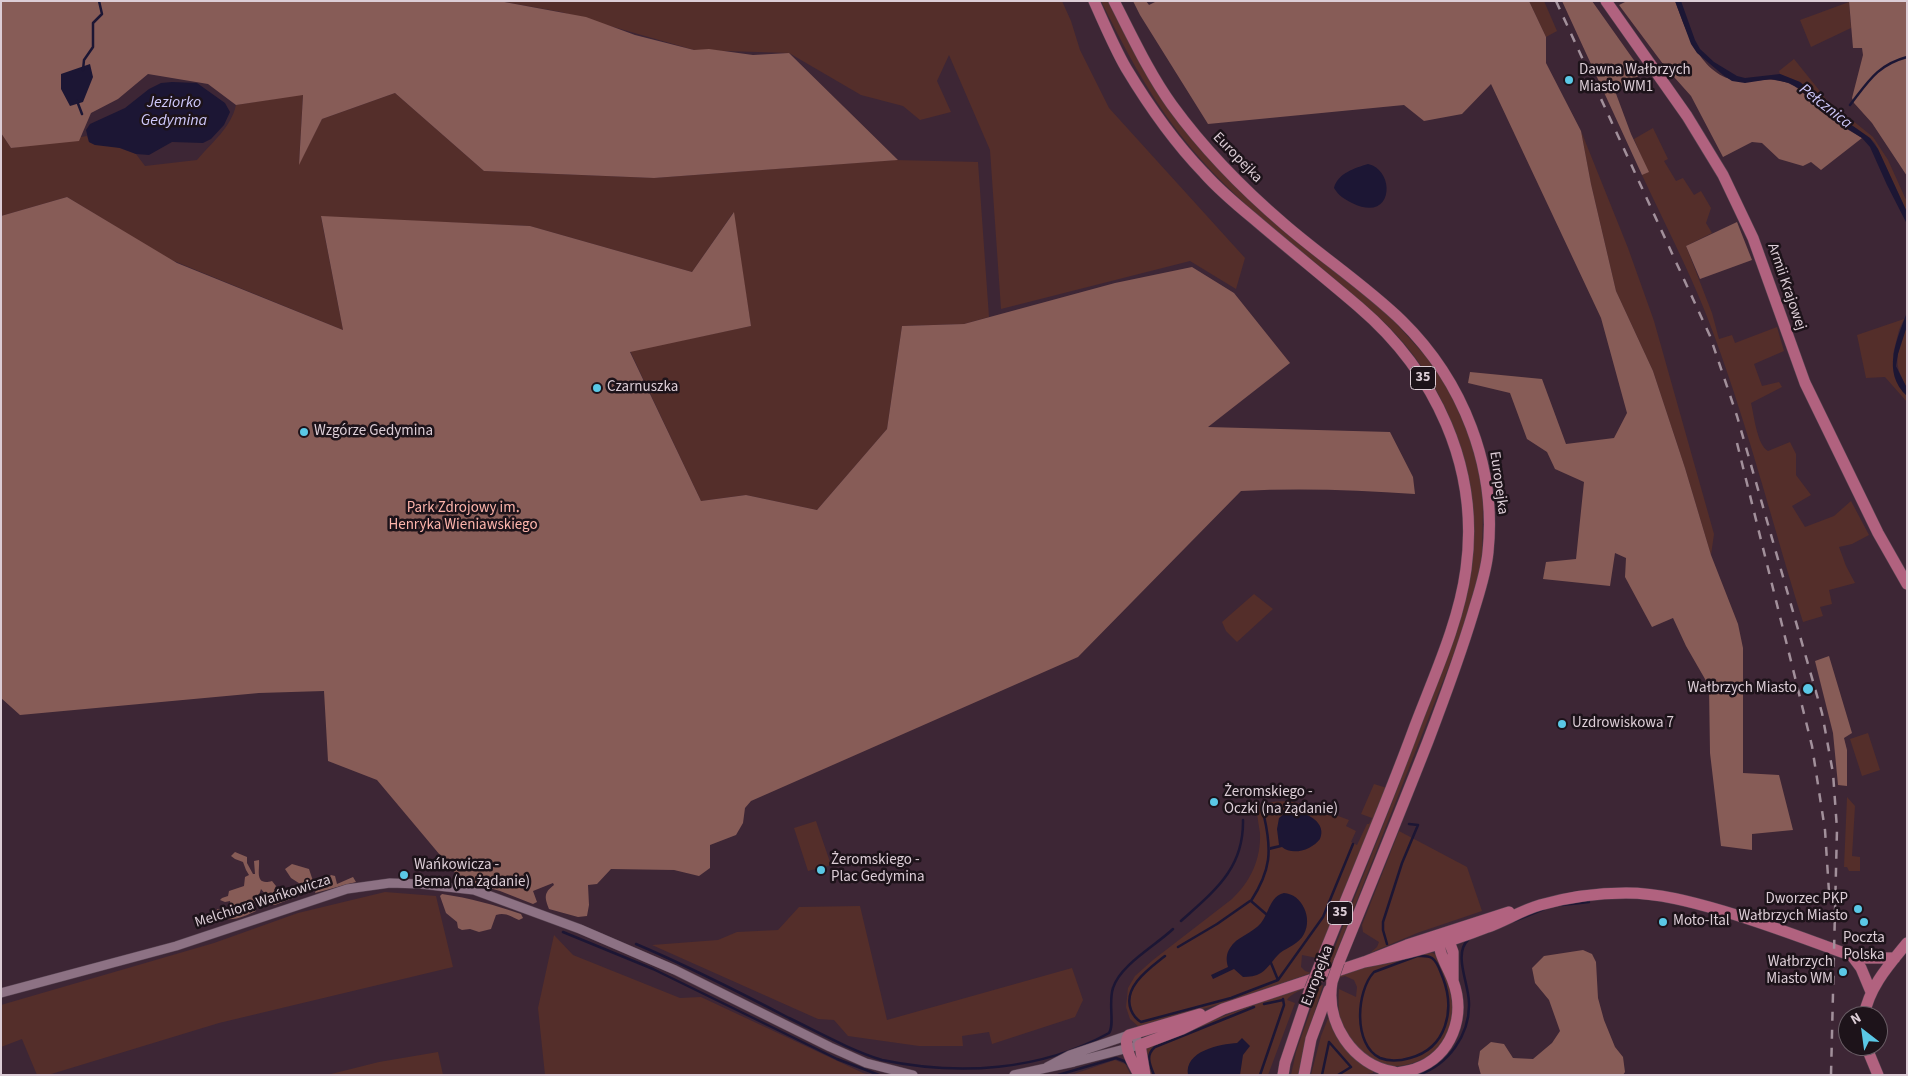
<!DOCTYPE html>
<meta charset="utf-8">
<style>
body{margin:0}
#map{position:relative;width:1908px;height:1076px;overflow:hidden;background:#3d2635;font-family:"Source Sans 3",sans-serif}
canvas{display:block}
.frame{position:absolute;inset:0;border:2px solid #dccdd6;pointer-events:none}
.north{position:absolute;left:1838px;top:1006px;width:50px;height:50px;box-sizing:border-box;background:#1d131a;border:1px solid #695d65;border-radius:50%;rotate:330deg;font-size:14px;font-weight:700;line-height:20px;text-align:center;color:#dccdd6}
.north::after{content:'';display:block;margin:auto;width:18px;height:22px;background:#5ac8e6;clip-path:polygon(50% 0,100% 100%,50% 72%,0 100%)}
</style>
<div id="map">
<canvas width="1908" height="1076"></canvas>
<div class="frame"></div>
<div class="north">N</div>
</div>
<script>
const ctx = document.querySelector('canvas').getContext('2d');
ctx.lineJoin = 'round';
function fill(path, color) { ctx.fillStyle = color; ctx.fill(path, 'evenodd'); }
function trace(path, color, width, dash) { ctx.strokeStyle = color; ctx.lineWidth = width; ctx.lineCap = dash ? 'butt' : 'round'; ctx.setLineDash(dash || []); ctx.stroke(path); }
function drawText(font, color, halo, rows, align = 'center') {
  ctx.font = font + ' "Source Sans 3",sans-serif'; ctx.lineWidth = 5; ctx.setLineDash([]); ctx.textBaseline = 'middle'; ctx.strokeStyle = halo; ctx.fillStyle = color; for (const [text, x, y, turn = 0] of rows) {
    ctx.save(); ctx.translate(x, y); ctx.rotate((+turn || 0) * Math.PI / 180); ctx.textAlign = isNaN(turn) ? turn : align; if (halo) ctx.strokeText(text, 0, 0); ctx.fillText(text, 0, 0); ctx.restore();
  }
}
fill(new Path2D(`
 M499 1H1062L1071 21 1080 50 1109 108 1245 258 1236 289 1190 261 1001 309 990 150 949 55 937 81 951 112 920 120 903 106 861 95 789 53 694 50 561 12Z
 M1101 1H1108L1148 77 1184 129 1394 321 1429 360 1449 390 1472 442 1481 482 1483 502 1482 554 1479 575 1465 625 1332 964 1328 965C1368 862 1412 759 1445 653 1455 621 1470 588 1473 555 1480 465 1442 372 1374 313 1307 255 1233 203 1179 133 1147 92 1124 47 1101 1Z
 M1529 1H1544L1557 31 1546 37Z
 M1849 2 1851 28 1811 47 1800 20Z
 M1794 59 1827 100 1873 137 1888 160 1907 202V212L1875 143 1870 138 1833 112 1800 82 1780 74 1779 71Z
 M395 93 484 171 654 178 894 160 978 162 989 317 964 324 902 326 887 429 817 510 746 495 701 501 630 351 751 326 733 213 692 272 530 226 321 217 343 330 169 259 67 197 1 216V133L11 148 87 136 89 142 95 145H111L136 154 145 166 197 160C212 142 231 128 236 105L303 94 299 164 322 119Z
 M1653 128 1668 159 1664 161 1676 181 1683 178 1694 195 1701 191 1711 208 1706 223 1712 233 1686 246 1712 313 1719 339 1732 335 1735 343 1777 327 1784 351 1754 364 1762 386 1779 382 1782 387 1751 403C1754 415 1757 445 1768 451L1790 442 1796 454V475L1811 495 1792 506 1805 527 1834 516 1851 501 1869 535 1852 544 1839 547 1846 566 1855 583 1829 590 1832 604 1820 607 1823 616 1803 622C1771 519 1745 414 1706 314 1688 268 1663 220 1642 175L1648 172 1634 139Z
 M1581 131 1628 248 1654 321 1714 534 1711 555 1685 468 1653 371 1616 291 1591 184Z
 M1904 319 1899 330 1893 354 1903 392 1907 396V402L1885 377 1866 378 1857 335Z
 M1907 326V388C1892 364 1897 351 1907 326Z
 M1254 594 1273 609 1237 642 1226 631 1222 622Z
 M1868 733 1880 770 1862 776 1850 739Z
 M1374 784 1387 788 1317 958 1302 955 1301 967 1305 971 1311 973 1231 1001 1139 1027 1130 1019 1126 1007 1128 988 1135 976 1153 960 1232 899C1251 881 1261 859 1260 833 1259 824 1256 815 1258 806 1288 793 1320 809 1349 820L1346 826 1356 831 1351 842 1357 845 1367 824H1369L1372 818 1361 814Z
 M1847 797 1855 806 1852 856 1860 857V871H1849L1847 867H1844Z
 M816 821 831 865 808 871 794 828Z
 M1399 831 1467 867 1482 911 1417 933 1370 953 1377 947 1379 942 1363 932 1362 925Z
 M385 892 436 896 453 967 219 1023 48 1075H37L22 1039 1 1047V1005L214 943 298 913Z
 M860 906 887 1020 1072 968 1083 1000 1075 1017 992 1044 989 1032 962 1036 963 1046H919L848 1036 834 1020 818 1019 652 945 718 940 737 932 778 930 799 907Z
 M554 935 573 955 680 998 701 997 863 1073 870 1075H545L538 1008Z
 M1430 952C1443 956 1444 971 1448 983 1460 1020 1446 1057 1405 1065 1395 1067 1381 1066 1372 1061 1367 1058 1362 1052 1358 1048 1355 1044 1349 1041 1347 1037 1338 1023 1338 1005 1339 989L1356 997 1357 987 1354 980 1345 976C1332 980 1294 988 1287 1000L1295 1003 1268 1075H1150L1146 1051 1148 1047 1159 1040 1280 995 1361 968Z
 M1323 985 1305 1042 1298 1075H1291L1296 1052 1319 986Z
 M1329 1016 1373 1070V1073L1361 1075H1311L1321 1036Z
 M438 1052 443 1075H327L379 1062Z
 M1115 1060 1125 1064 1131 1075H1071Z`), '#542e2a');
fill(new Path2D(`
 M1 1H499L586 17 635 35 694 50 709 49 753 55 789 53 898 160 654 178 484 171 395 93 322 119 299 165 303 95 236 105 208 84 148 74 118 99 91 113 79 141 11 148 1 133Z
 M1133 1H1146L1149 5 1157 1H1529L1546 37V63L1581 131 1591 184 1616 291 1653 371 1685 468 1711 555 1738 624 1743 648V773L1779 775 1793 830 1752 834V850L1721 846 1710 753 1709 686 1686 646 1673 618 1652 627 1625 577 1626 558 1615 553 1610 586 1543 579 1546 562 1576 559 1584 482 1555 469 1547 452 1527 439 1510 393 1468 383 1470 372 1542 379 1566 444 1614 438 1627 413 1601 318 1491 84 1462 114 1424 121 1404 105 1208 124 1140 15Z
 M1562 1H1592L1643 73 1615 91 1631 134 1649 172 1642 175Z
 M1627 1H1675C1687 33 1702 80 1743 81 1758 81 1774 77 1788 83 1805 90 1815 107 1829 117 1839 125 1851 131 1862 138L1821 170 1811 162 1803 166 1779 159 1762 143 1752 142 1723 157 1691 96 1666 68 1619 5Z
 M1849 1H1907V176L1872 123 1854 103 1852 98 1863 55 1862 48H1853Z
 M67 197 177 263 343 330 321 216 530 226 692 272 734 212 751 326 630 352 701 501 746 495 817 510 887 429 902 326 964 324 1115 283 1192 267 1234 293 1290 363 1208 427 1390 432 1413 477 1415 494C1357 490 1299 488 1241 491L1078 657 751 801 745 808 743 823 736 835 710 845V868L699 876 674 870 611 869 597 884 588 885 589 905 587 916 578 917 549 909C545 898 543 893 554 885L553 883 533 891 537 902 533 904 500 891 461 880 377 780 328 761 324 691 259 693 20 715 1 698V216Z
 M1737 222 1752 260 1700 279 1686 246Z
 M1829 656 1852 733 1844 738 1847 750V786L1838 785 1833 733 1815 661Z
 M235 852 247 857V863L253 874H255L254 861 259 860C260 870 254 886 272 881L276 886 274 890 286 894 291 893 294 894 293 898 275 905H266L265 901 267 896 261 889 259 895 254 898 256 911C245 916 221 928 217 909L231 910 230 901 225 902 220 900 222 898 228 896 229 891 244 886 245 877 249 875 246 870 243 862 235 859 231 856Z
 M292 864 309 869 313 881 321 885 327 882V879L331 875 335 876 337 884 353 877 356 882 315 893 316 890 311 886 308 889 291 878 285 869Z
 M442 894C470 898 495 905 521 914L523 918 519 920C511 917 506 912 496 915L491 929 479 932 470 929 462 930 458 928 457 922 446 913 440 896Z
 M1583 950 1592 954 1596 962 1598 998 1604 1020 1615 1047 1623 1057 1625 1072 1623 1075H1481L1478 1064 1480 1051 1491 1042 1504 1044 1513 1058 1533 1059 1552 1043 1560 1031 1549 1000 1535 983 1532 968 1544 956Z`), '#875c57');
fill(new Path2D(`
 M1675 1H1681L1695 40 1700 49 1714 62 1737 76 1745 78 1780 74 1800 82 1833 112 1870 138 1878 149 1907 212V224L1887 185 1870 147 1862 138 1829 117 1798 88 1789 83 1771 79 1745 83 1732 81 1723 75 1697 53 1691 44Z
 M90 64 93 77 83 102 70 106 61 89V74Z
 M172 82 197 83 225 103 230 112 224 125 211 139 203 143 172 142 149 155 136 154 120 148 95 145 89 142 86 130 90 124 125 108 149 89 161 83Z
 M1368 164C1396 170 1394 224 1352 203 1344 199 1339 196 1334 188 1338 173 1355 168 1368 164Z
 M1907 312V326L1898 354 1896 366 1907 388V396C1881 372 1897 340 1907 312Z
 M1294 811C1308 813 1327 823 1320 839 1312 850 1292 856 1282 847L1270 850V847L1279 845 1277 829 1279 818 1286 812Z
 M1284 893C1302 894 1313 918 1304 934 1299 944 1288 947 1280 953 1273 959 1269 968 1261 973 1256 976 1249 977 1243 977L1234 969 1213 979 1211 975 1228 967C1226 960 1226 954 1230 948 1236 937 1253 933 1261 923 1269 913 1270 896 1284 893Z
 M1242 1038 1250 1046 1243 1055 1240 1075H1188C1184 1051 1220 1044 1237 1043Z`), '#1c1634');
trace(new Path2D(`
 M83 70 84 60 93 47V23L102 14 99 1
 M77 101 82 114
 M1850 105C1868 82 1877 65 1907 57
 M1264 816C1272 851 1271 870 1251 901L1266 914
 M1562 905 1589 902
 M1181 921C1214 891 1244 869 1243 820
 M1514 921 1544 909
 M563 932 653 969 837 1059 879 1075
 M636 944C688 966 739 992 789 1018 820 1033 850 1050 882 1060 959 1076 1040 1071 1109 1033 1115 1025 1108 1003 1113 988 1120 965 1155 946 1173 929
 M1387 944 1383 930V922L1402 863 1418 825 1409 824
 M1178 947 1217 924 1250 901
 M1165 956C1150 968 1122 987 1131 1010 1133 1015 1136 1019 1141 1022L1231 998 1278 980 1323 917 1353 844
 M1417 956C1422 956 1427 955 1432 958 1438 962 1440 971 1443 978 1455 1010 1447 1048 1410 1058 1400 1061 1390 1062 1380 1058 1353 1045 1356 991 1374 972Z
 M1271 963 1278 980
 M1264 1004 1283 1000
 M1329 1042 1351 1067 1338 1075
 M1058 1075 1116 1058 1124 1061 1129 1065
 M1154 1075C1150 1065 1145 1055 1155 1047L1254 1007
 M1260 1075 1284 1005 1283 999
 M1322 1075 1329 1042
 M1418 1075C1448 1065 1470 1035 1469 1003 1469 984 1453 954 1468 940`), '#1c1634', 2.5);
const minor = new Path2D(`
 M1 993 176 946 347 889 390 883 420 884 474 890 580 929 675 970 830 1047 866 1063 913 1075
 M1014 1075 1074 1062 1140 1045 1136 1038 1129 1035 1070 1055 1047 1067`);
const major = new Path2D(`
 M1094 1C1104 23 1114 47 1126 68 1147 103 1176 144 1204 173 1219 190 1237 205 1254 219 1289 249 1324 277 1359 307 1435 372 1480 467 1466 569 1459 622 1434 676 1415 726 1385 808 1350 888 1318 969
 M1114 1C1132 36 1149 73 1172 105 1204 149 1242 188 1284 224 1322 257 1366 286 1402 321 1463 381 1497 467 1488 552 1486 573 1479 593 1473 613 1460 656 1444 699 1428 741 1399 815 1369 888 1339 962
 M1606 1 1687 116 1723 175 1753 238 1805 383 1878 533 1907 584
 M1447 936 1453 952V980
 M1852 956 1861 968 1871 992
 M1364 962C1407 955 1447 943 1488 927 1505 921 1522 910 1540 905 1568 897 1597 893 1626 893 1659 893 1692 902 1723 911 1767 924 1809 940 1852 956L1865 958H1895
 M1332 982C1325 1023 1353 1065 1394 1072
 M1864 1016C1869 987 1889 965 1907 943
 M1866 1046 1878 1075
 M1139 1075C1134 1065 1121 1045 1129 1035L1200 1014
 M1145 1075 1140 1045 1182 1029 1223 1009 1364 962 1407 945 1509 912
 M1283 1075 1285 1063 1310 989
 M1304 1075 1311 1039 1329 990
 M1384 1075C1394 1073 1405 1072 1415 1069 1452 1056 1466 1016 1453 981 1448 967 1437 952 1439 937`);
trace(minor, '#574351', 10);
trace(major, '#574351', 12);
trace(minor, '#8d7284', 9);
trace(major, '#b1627f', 11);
trace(new Path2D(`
 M1556 1 1710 336 1737 416 1822 713 1833 773 1837 829 1831 1075
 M1737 443 1812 746 1825 830 1829 892`), '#a2909b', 2.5, [9, 9]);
const majorBridge = new Path2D(`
 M1332 982 1339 962
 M1310 989 1318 969`);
trace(majorBridge, '#574351', 12, []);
trace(majorBridge, '#b1627f', 11);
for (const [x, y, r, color] of [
 [1569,80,5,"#5ac8e6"],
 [597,388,5,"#5ac8e6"],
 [304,432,5,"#5ac8e6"],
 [1808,689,6,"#5ac8e6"],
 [1562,724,5,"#5ac8e6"],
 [1214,802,5,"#5ac8e6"],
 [821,870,5,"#5ac8e6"],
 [404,875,5,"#5ac8e6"],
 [1858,909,5,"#5ac8e6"],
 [1663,922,5,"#5ac8e6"],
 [1864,922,5,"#5ac8e6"],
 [1843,972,5,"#5ac8e6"]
]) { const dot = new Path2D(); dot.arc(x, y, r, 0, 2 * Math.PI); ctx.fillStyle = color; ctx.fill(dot); trace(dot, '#1d131a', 2); }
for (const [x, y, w] of [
 [1423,378,25],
 [1340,913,25]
]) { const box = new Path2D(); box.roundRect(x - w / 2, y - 11.5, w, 23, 4); ctx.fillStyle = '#1d131a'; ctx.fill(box); trace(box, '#dccdd6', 1); }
drawText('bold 14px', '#dccdd6', null, [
 ["35",1423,378],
 ["35",1340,913]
]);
drawText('15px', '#dccdd6', '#1d131a', [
 ["Dawna Wałbrzych",1579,71],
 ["Miasto WM1",1579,88],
 ["Czarnuszka",607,388],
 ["Wzgórze Gedymina",314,432],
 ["Wałbrzych Miasto",1797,689,"right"],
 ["Uzdrowiskowa 7",1572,724],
 ["Żeromskiego -",1224,793],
 ["Oczki (na żądanie)",1224,810],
 ["Żeromskiego -",831,861],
 ["Plac Gedymina",831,878],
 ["Wańkowicza -",414,866],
 ["Bema (na żądanie)",414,883],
 ["Dworzec PKP",1848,900,"right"],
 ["Wałbrzych Miasto",1848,917,"right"],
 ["Moto-Ital",1673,922],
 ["Poczta",1864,939,"center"],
 ["Polska",1864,956,"center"],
 ["Wałbrzych",1833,963,"right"],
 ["Miasto WM",1833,980,"right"]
], 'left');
drawText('15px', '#dccdd6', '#1d131a', [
 ["Europejka",1237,158,46],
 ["Armii Krajowej",1786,287,71],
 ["Europejka",1498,483,82],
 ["Melchiora Wańkowicza",263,902,-18],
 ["Europejka",1318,976,-69]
]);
drawText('15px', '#fdb4ab', '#1d131a', [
 ["Park Zdrojowy im.",463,509],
 ["Henryka Wieniawskiego",463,526]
]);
drawText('italic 16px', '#cec8fa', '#1d131a', [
 ["Jeziorko",174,103],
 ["Gedymina",174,121],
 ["Pełcznica",1825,107,38]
]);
</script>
